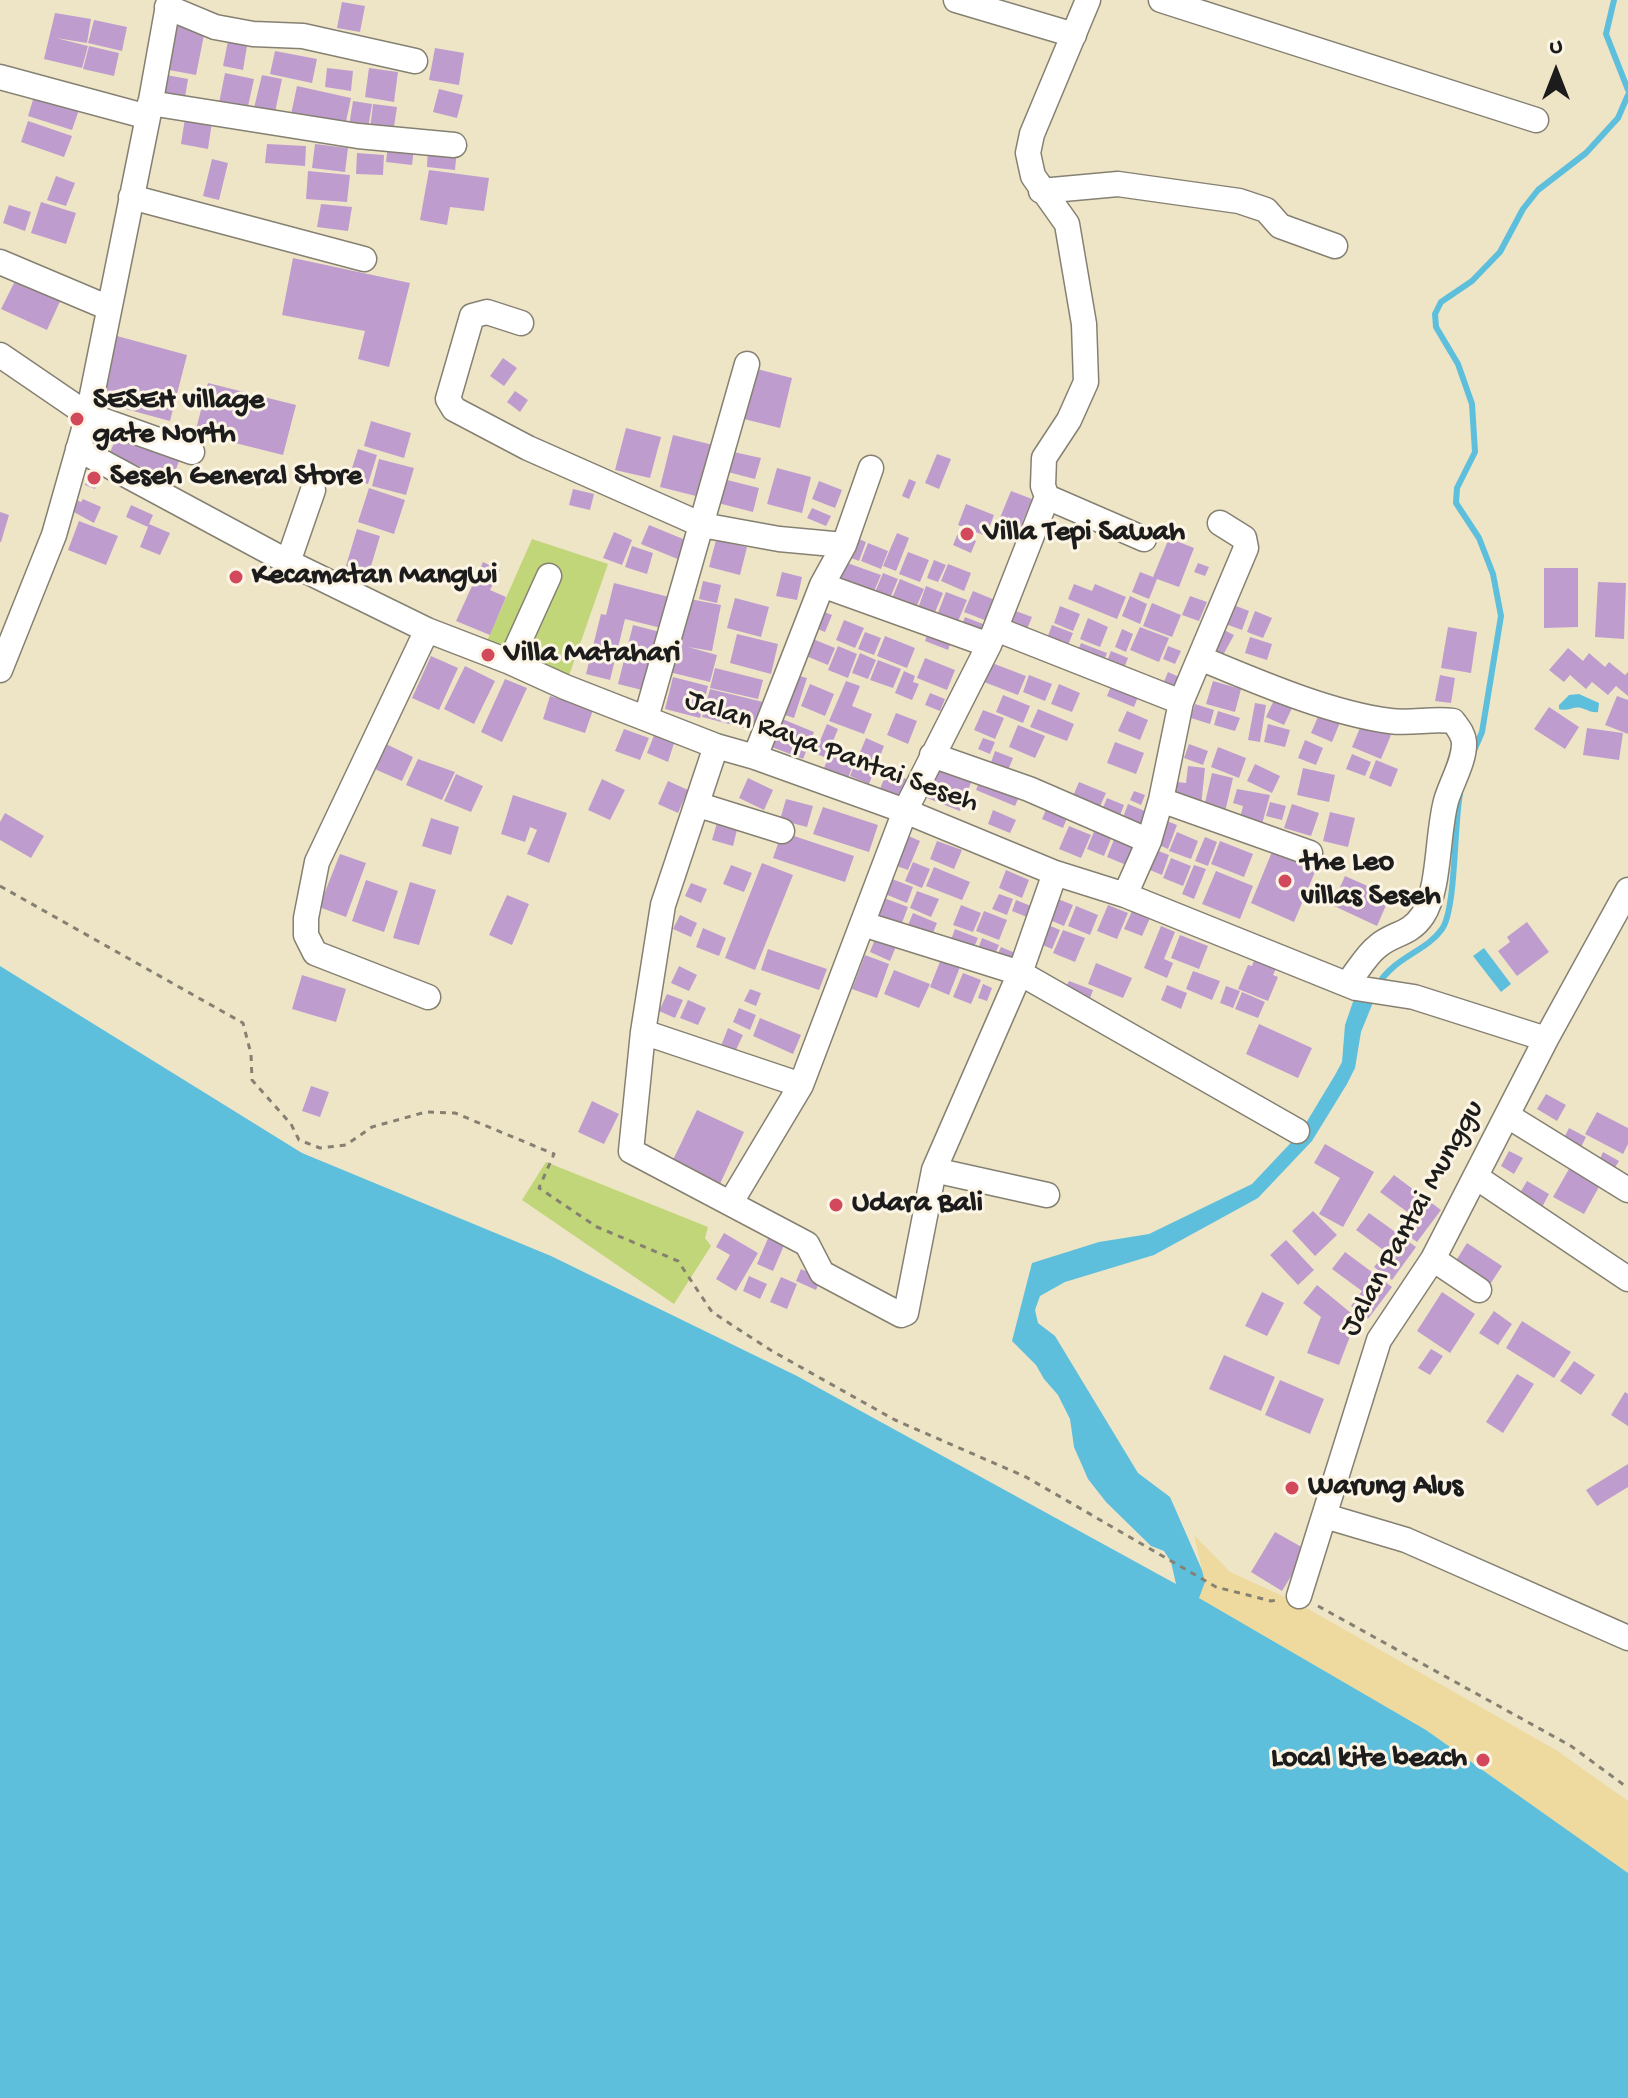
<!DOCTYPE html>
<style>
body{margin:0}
#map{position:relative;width:1628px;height:2098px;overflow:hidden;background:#eee5c7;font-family:"Gochi Hand",sans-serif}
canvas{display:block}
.north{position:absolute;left:1516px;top:32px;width:80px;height:80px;-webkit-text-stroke:6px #fcf5e5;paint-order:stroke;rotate:0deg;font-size:22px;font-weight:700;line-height:32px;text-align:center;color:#1c1c1c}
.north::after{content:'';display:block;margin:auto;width:28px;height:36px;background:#1c1c1c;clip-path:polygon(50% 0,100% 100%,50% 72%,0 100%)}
</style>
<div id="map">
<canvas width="1628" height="2098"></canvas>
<div class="north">U</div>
</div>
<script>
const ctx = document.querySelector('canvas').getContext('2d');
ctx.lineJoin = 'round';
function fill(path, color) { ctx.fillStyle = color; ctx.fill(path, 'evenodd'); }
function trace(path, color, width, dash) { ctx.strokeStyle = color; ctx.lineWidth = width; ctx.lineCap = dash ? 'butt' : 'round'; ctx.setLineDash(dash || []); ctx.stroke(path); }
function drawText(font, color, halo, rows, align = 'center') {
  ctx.font = font + ' "Gochi Hand",sans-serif'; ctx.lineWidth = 6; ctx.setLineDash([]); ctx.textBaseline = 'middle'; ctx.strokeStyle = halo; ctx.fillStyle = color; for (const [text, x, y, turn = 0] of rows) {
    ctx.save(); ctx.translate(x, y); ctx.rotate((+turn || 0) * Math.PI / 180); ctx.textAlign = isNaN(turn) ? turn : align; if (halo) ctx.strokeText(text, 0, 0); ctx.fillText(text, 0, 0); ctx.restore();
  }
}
fill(new Path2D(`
 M532 539 608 564 565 687 483 650Z
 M546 1162 708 1227 705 1238 711 1246 674 1304 522 1200Z`), '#c1d579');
fill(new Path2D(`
 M1194 1535 1230 1572 1296 1602 1556 1750 1628 1801V1873L1426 1730 1198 1598 1205 1582Z`), '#eeda9e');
fill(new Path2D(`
 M1579 694 1599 703 1598 712C1590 713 1589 710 1581 708 1573 706 1568 712 1559 709V705L1569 695Z
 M1484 948 1511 984 1501 992 1473 956Z
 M0 966 302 1153 551 1256 797 1376 1176 1584 1171 1562 1164 1551 1151 1546 1106 1502 1088 1479 1074 1447 1070 1419 1058 1395 1044 1379 1036 1365 1012 1341 1032 1263 1099 1242 1149 1234 1252 1184 1300 1133 1335 1075 1342 1062 1345 1025 1356 993 1374 1000 1361 1032 1355 1068 1347 1084 1312 1141 1258 1198 1154 1255 1065 1282 1040 1296 1035 1310 1038 1323 1055 1336 1138 1473 1170 1497 1202 1570 1205 1582 1199 1598 1426 1730 1628 1873V2098H0Z`), '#5ebfdd');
trace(new Path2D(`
 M1614 0 1606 34 1628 90
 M1473 753 1482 732 1501 616 1493 574 1479 538 1456 503 1457 488 1475 452 1472 404 1458 364 1436 327 1435 314 1441 302 1472 281 1500 252 1523 209 1538 190 1586 153 1618 118 1628 95
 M1377 986C1395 956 1426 952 1442 929 1456 910 1454 824 1460 794`), '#5ebfdd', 6);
fill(new Path2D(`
 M342 2 365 6 360 32 337 28Z
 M55 13 91 19 87 43 56 38 88 46 82 68 44 59Z
 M94 20 127 27 122 51 88 43Z
 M179 20 206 25 196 75 169 70Z
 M229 36 248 40 243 70 223 66Z
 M89 46 119 53 114 76 83 69Z
 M435 48 464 53 459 85 429 80Z
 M275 51 317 59 312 83 270 74Z
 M327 68 353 71 351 91 325 87Z
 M369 68 398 72 394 102 365 97Z
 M225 73 254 79 247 111 218 108Z
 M166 75 188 79 184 103 162 98Z
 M262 75 282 79 274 117 253 112Z
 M297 86 351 98 344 131 290 119Z
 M439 89 463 95 457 118 433 112Z
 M36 90 81 104 72 130 28 116Z
 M353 101 372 104 368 129 349 126Z
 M373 104 397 107 393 133 370 130Z
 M185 118 212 122 208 149 181 144Z
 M28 121 72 136 64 157 21 142Z
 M267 144 306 146 305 166 265 163Z
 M315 144 348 148 345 172 312 168Z
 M388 145 414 148 412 165 386 162Z
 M428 146 457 149 455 170 427 167Z
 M357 153 384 155 383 175 356 174Z
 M212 159 228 163 219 200 203 196Z
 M429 170 489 178 484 211 450 207 447 225 420 220Z
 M308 171 350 175 347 202 306 199Z
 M56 176 75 183 66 206 47 200Z
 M41 202 76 213 66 244 31 233Z
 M321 204 352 207 348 231 317 227Z
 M9 205 31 212 25 231 3 223Z
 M293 258 410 283 389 367 358 359 365 331 282 315Z
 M17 277 62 297 47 330 1 309Z
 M117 336 187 355 170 421 100 402Z
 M503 358 517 368 504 386 490 376Z
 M753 368 792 378 780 428 740 418Z
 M208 383 296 405 283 455 195 433Z
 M515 391 528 400 520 412 507 402Z
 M371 421 411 433 404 458 364 446Z
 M626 428 661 437 650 478 615 470Z
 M118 433 181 456 170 485 141 474 144 468 109 455Z
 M673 435 713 445 700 497 660 487Z
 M358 449 377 455 368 484 349 478Z
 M729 451 761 458 755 479 724 471Z
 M937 454 951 459 939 489 925 483Z
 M379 459 414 468 406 495 372 486Z
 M92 466 103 470 95 489 85 485Z
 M777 468 811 477 802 513 767 504Z
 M719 478 759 488 753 512 714 502Z
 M909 479 916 482 909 499 902 496Z
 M819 481 842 490 835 508 812 499Z
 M369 488 405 500 394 534 358 522Z
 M573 489 594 494 590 510 569 505Z
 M1011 491 1032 499 1020 528 999 520Z
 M83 499 101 507 94 523 72 511 76 500 81 502Z
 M966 504 994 515 986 536 958 525Z
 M131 505 153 515 149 524 170 533 160 555 140 547 148 527 126 517Z
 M812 508 831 516 826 526 807 518Z
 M0 512 9 515 1 542H0Z
 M79 521 118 536 106 565 68 550Z
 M649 525 688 541 680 560 641 544Z
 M357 529 380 536 369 573 346 566Z
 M614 532 632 540 622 565 603 558Z
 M897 533 909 538 896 571 883 566Z
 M958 533 976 541 971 553 953 545Z
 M854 537 866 542 859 561 846 556Z
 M1169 538 1194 548 1179 587 1157 579 1149 599 1132 592 1140 572 1153 577Z
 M716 540 747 547 740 575 709 567Z
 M868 543 888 551 881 569 861 561Z
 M632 546 653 553 647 574 625 567Z
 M908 552 929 560 920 582 899 574Z
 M839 560 881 575 872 596 831 580Z
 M934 560 946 565 938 582 927 578Z
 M483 562 500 570 490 590 506 597 490 635 456 621Z
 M1198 563 1209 567 1205 576 1194 572Z
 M948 564 971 573 964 591 941 581Z
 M1544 568H1578V627L1544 628Z
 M782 572 802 577 797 600 776 596Z
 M883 573 898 579 888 603 873 597Z
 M900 579 924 589 914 612 890 603Z
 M703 581 721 585 717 603 699 599Z
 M1598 582 1626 583 1624 639 1595 637Z
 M614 583 677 599 669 630 625 619 610 680 586 674 601 614 606 615Z
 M1074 584 1092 591 1095 584 1126 597 1117 619 1068 599Z
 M926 586 943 593 933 617 917 611Z
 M973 591 995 600 987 621 964 612Z
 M946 592 967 600 956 626 936 618Z
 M1130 596 1147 604 1140 624 1122 616Z
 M1190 596 1207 602 1199 621 1182 615Z
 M685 598 721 605 712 651 688 647 717 655 710 682 669 672Z
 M735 598 769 607 761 637 727 628Z
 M1152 603 1181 615 1172 637 1143 626Z
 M1231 604 1249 611 1242 630 1223 623Z
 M1060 606 1080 614 1073 631 1054 623Z
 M817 609 832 615 825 632 810 626Z
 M1013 610 1032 617 1025 634 1006 627Z
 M1255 611 1272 618 1263 638 1247 632Z
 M965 617 988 626 982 640 959 631Z
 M1088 618 1108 627 1100 647 1080 639Z
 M844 620 864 628 855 648 836 640Z
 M633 625 664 633 650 692 618 684Z
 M1052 625 1073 633 1066 650 1046 641Z
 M930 627 953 636 948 650 925 641Z
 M1140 627 1169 638 1159 662 1130 650Z
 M1448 627 1477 632 1471 673 1441 668Z
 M1122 629 1133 634 1126 652 1115 647Z
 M1222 629 1234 635 1222 657 1210 651Z
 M865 632 881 638 874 655 858 649Z
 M737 634 778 644 771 674 730 663Z
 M885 636 915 648 907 668 877 656Z
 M1250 637 1272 644 1267 660 1245 653Z
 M813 639 835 648 828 665 806 656Z
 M1081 643 1107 653 1101 669 1075 658Z
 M838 646 857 654 848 678 828 670Z
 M1168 646 1181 651 1175 664 1163 659Z
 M1568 648 1583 661 1589 653 1605 667 1609 662 1625 675 1628 672V696L1616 686 1608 695 1592 682 1586 689 1570 675 1564 682 1549 670Z
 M1111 651 1128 658 1121 676 1104 669Z
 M860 653 876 660 868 679 852 673Z
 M431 656 458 668 439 710 412 698Z
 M925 658 955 670 947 690 917 678Z
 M878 660 901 669 893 688 870 680Z
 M992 663 1026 676 1018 695 984 682Z
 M465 666 495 681 474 724 444 709Z
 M715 668 763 680 758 699 710 688Z
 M904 671 915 676 913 682 919 684 912 700 895 693Z
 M1168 672 1188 681 1180 700 1160 691Z
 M791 674 807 678 794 718 776 712Z
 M1029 675 1052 684 1045 701 1023 692Z
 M1440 675 1455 678 1451 703 1435 701Z
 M673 677 708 686 700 718 665 709Z
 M505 679 527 688 502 742 481 732Z
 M846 681 860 686 852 706 872 714 864 734 829 721Z
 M1113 681 1140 692 1134 707 1107 696Z
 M1213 681 1241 689 1235 712 1206 704Z
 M810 684 834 694 825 716 801 706Z
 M1059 684 1080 693 1072 712 1051 704Z
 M710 689 763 702 756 731 702 717Z
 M930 693 945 699 940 711 925 705Z
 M1003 695 1030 706 1023 723 996 712Z
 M550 696 563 700 565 697 594 707 585 733 543 719Z
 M1617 696 1628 700V734L1605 725Z
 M1275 698 1293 706 1284 725 1266 717Z
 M1255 703 1266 705 1260 742 1248 740Z
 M1195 704 1214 710 1210 724 1191 718Z
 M1549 707 1579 727 1565 749 1534 729Z
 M1038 709 1074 724 1067 741 1030 727Z
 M983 710 1004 718 995 739 974 730Z
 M1127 711 1148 720 1140 740 1118 731Z
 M1218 711 1240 718 1235 731 1214 725Z
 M1320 712 1341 720 1332 742 1311 733Z
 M896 713 917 721 908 744 887 735Z
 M775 716 814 732 803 759 764 744Z
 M1362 723 1391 735 1381 759 1352 747Z
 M827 724 838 729 826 758 815 753Z
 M1268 724 1290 730 1285 747 1264 742Z
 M1018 725 1045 736 1035 758 1009 747Z
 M1587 728 1623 733 1619 760 1583 755Z
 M624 729 649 738 640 760 615 751Z
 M655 733 675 740 668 762 647 753Z
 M866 738 884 746 869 784 850 776Z
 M983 738 995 742 990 754 978 749Z
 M1305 740 1323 748 1316 765 1298 758Z
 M382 742 413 757 402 781 370 767Z
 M1115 742 1144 753 1136 774 1107 763Z
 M1189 744 1208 751 1203 765 1184 758Z
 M833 746 857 755 848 778 824 768Z
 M1218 747 1246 758 1239 778 1211 767Z
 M995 751 1013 758 1006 775 989 768Z
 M1352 754 1371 762 1365 776 1346 769Z
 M418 759 455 772 442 800 406 785Z
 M1376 760 1398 769 1391 787 1369 778Z
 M942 762 974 775 960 811 927 798Z
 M1255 764 1280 776 1272 793 1247 781Z
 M1188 766 1205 768 1201 806 1184 804 1185 795 1167 793 1168 781 1186 783Z
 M1303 768 1335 775 1329 802 1297 795Z
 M887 771 911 781 903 798 880 789Z
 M1212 773 1233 778 1225 812 1204 807Z
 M456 774 483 786 471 812 444 801Z
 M982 774 1022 790 1015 806 976 790Z
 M748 778 773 790 764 810 739 798Z
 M602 779 625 790 610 820 588 810Z
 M668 781 688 790 678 813 658 804Z
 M1079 782 1106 793 1097 813 1070 803Z
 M1237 789 1270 795 1261 828 1239 822 1243 806 1233 803Z
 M1134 791 1145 795 1141 805 1130 800Z
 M513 795 567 813 549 863 527 854 537 830 530 827 525 842 501 834Z
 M1107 798 1124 805 1117 823 1099 817Z
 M786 799 813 806 807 827 780 820Z
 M1270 802 1286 806 1282 820 1266 816Z
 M1128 804 1152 814 1143 834 1120 825Z
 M1292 804 1319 813 1311 836 1284 828Z
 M1048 805 1069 813 1063 828 1042 819Z
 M823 807 878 825 869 852 813 834Z
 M993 810 1016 820 1010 833 988 824Z
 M1330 812 1355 818 1348 847 1323 841Z
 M5 813 44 836 31 858 0 840V822Z
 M719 816 739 822 733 846 712 840Z
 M431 818 459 827 451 855 422 846Z
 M1162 819 1177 825 1168 849 1152 842Z
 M1097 824 1114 831 1104 856 1087 849Z
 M1069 826 1091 835 1081 858 1059 849Z
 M782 832 854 856 845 882 773 858Z
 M1117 832 1141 842 1131 867 1107 857Z
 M1177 832 1198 841 1191 859 1169 851Z
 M904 834 920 841 908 870 891 864Z
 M1205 837 1217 842 1208 866 1195 861Z
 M937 841 962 850 954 869 930 859Z
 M1220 841 1253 854 1244 877 1211 864Z
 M1276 842 1320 860 1294 922 1251 903Z
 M1153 849 1169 855 1162 875 1145 868Z
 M340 854 366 863 346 917 319 907Z
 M1171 858 1191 866 1183 886 1163 878Z
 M913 862 930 869 922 888 905 881Z
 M762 863 793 875 755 970 725 958Z
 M731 865 752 873 744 892 723 884Z
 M1194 865 1206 869 1194 899 1182 894Z
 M934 867 970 882 962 900 926 886Z
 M1006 870 1029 880 1022 898 999 888Z
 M1216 871 1253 886 1240 919 1202 904Z
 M1345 876 1390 896 1377 926 1332 905Z
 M892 879 913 887 907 903 885 894Z
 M366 880 398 891 384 932 352 921Z
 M410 882 436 890 419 945 393 938Z
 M691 883 707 889 701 903 685 896Z
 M917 891 939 899 931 917 910 908Z
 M999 894 1013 899 1007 915 992 909Z
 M507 895 529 904 512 945 489 935Z
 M1053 897 1073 905 1064 926 1045 918Z
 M884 898 908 907 900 928 876 919Z
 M1016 900 1031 906 1027 917 1012 911Z
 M961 905 981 913 973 932 953 925Z
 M1108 905 1128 913 1117 939 1097 931Z
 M1076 906 1098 915 1090 935 1068 926Z
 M984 911 1007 920 999 940 976 931Z
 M1132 911 1150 918 1142 936 1124 929Z
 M913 913 937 923 930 940 906 930Z
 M680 915 697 923 691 937 673 929Z
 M1527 922 1549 952 1517 976 1498 951 1510 942 1507 937Z
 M1046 924 1060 930 1052 949 1038 943Z
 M1161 926 1175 932 1164 959 1173 963 1167 978 1144 968Z
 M703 928 726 938 719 956 696 947Z
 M955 929 978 938 971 954 949 945Z
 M1063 930 1085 938 1075 962 1053 953Z
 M878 931 899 939 890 961 870 952Z
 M1180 935 1208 946 1199 969 1171 958Z
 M982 938 999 945 992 961 976 955Z
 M1001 947 1020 955 1014 970 994 962Z
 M768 949 827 969 819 990 761 970Z
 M1257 953 1279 962 1273 975 1278 977 1268 1001 1238 989 1248 965 1252 966Z
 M865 955 889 964 877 998 852 989Z
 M941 959 960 967 949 995 930 987Z
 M1096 963 1132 978 1123 998 1088 984Z
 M679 966 697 975 689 991 671 983Z
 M894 970 930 984 919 1008 884 994Z
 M1193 971 1220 981 1212 1000 1186 989Z
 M963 973 981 980 971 1004 953 997Z
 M302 975 346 989 336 1022 292 1009Z
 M1069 981 1093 990 1088 1004 1063 994Z
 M983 984 992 988 987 1001 978 998Z
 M1167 985 1187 993 1181 1009 1161 1000Z
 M1226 986 1240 991 1233 1008 1220 1003Z
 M750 989 761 993 756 1006 744 1001Z
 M1242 992 1265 1002 1258 1018 1235 1009Z
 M667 994 683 1000 675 1018 659 1011Z
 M688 1000 706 1008 698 1025 680 1018Z
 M739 1008 756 1015 750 1030 733 1022Z
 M760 1018 801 1035 793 1054 753 1036Z
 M1259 1024 1312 1048 1298 1078 1246 1054Z
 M728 1028 743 1035 735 1052 721 1046Z
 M311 1086 329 1092 320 1117 302 1111Z
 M1546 1094 1566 1105 1557 1121 1537 1109Z
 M592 1101 619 1114 604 1144 578 1132Z
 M697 1110 744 1132 719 1186 671 1164Z
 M1597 1112 1628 1128V1144L1623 1154 1585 1134Z
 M1569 1128 1586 1137 1578 1153 1561 1144Z
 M1325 1144 1374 1172 1343 1227 1319 1214 1340 1178 1314 1163Z
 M1509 1151 1523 1158 1514 1174 1501 1166Z
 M1603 1152 1619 1161 1614 1169 1599 1161Z
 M1569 1169 1600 1185 1584 1214 1553 1197Z
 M1394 1175 1441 1210 1417 1242 1399 1229 1410 1214 1380 1192Z
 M1527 1181 1549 1194 1540 1211 1517 1198Z
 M1313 1211 1337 1235 1315 1256 1292 1231Z
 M1369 1213 1416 1247 1392 1280 1374 1267 1386 1252 1356 1230Z
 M724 1233 758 1253 736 1291 716 1279 730 1255 716 1247Z
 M769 1236 785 1243 773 1271 757 1264Z
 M1286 1240 1314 1270 1298 1285 1270 1255Z
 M1467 1243 1502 1266 1489 1286 1454 1264Z
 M1345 1252 1392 1287 1368 1319 1351 1306 1362 1291 1332 1269Z
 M801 1269 821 1278 816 1290 796 1281Z
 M749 1276 767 1284 760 1299 743 1291Z
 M781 1277 797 1284 787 1309 770 1302Z
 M1317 1285 1357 1318 1339 1365 1307 1353 1321 1317 1303 1303Z
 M1262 1292 1284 1303 1267 1336 1245 1326Z
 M1442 1292 1475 1314 1450 1353 1417 1331Z
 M1494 1311 1512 1324 1498 1345 1479 1333Z
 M1522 1321 1571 1352 1554 1378 1506 1348Z
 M1431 1349 1443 1356 1430 1375 1418 1368Z
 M1224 1355 1275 1377 1261 1411 1209 1389Z
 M1574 1361 1595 1375 1581 1395 1560 1381Z
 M1517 1374 1534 1384 1503 1433 1486 1422Z
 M1280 1380 1324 1399 1310 1434 1265 1415Z
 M1625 1392 1628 1394V1426L1611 1415Z
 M1628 1464V1487L1597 1506 1586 1490Z
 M1275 1532 1307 1550 1282 1591 1251 1572Z`), '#be9dce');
const minor = new Path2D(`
 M956 0 1074 35
 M1161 0 1536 120
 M167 7 215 27 253 34 303 36 415 61
 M0 77 148 117
 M150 103 358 136 454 145
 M1041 191 1118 184 1239 201 1266 210 1280 226 1335 246
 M131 197 364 259
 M0 262 109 308
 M521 323 487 312 472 316 448 399 454 409 528 448 702 525 779 539 844 545
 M0 355 88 415 192 452
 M78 449 288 562 427 630 510 662 565 687 716 746 755 757 905 811 1055 873 1125 895 1356 988 1414 997 1546 1039
 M1047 497 1144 539
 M288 562 313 490
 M822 585 989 645
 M996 629 1181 702
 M427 630 317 862 306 918V935L315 953 428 997
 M1200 658C1258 682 1329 713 1390 721 1411 724 1432 718 1453 721 1458 728 1463 733 1464 742 1465 761 1451 783 1446 801 1437 834 1440 889 1423 915 1410 935 1393 933 1378 946 1366 955 1357 972 1347 984
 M510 662 549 576
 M0 670 54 535 88 415 148 117 169 0
 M646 718 747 364
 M716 746 663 905 643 1032 631 1151 807 1244 822 1273 901 1315 906 1313 934 1170 1020 973 1055 873
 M932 755 1029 789 1149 841
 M755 757 822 585 844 545 871 468
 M1161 800 1310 853
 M699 805 782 831
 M1125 895 1149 841 1161 800 1181 702 1246 548 1244 538 1220 523
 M863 924 1020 973 1297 1131
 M643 1032 801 1085
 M1508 1116 1628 1190
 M934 1170 1047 1195
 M1476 1177 1628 1279
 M731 1202 801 1085 905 811 989 645 1047 497 1043 486 1044 458 1069 420 1086 382 1084 324 1067 224 1033 176 1028 153 1032 134 1088 0
 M1433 1259 1479 1290
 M1325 1516 1406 1540 1628 1638
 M1299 1596 1379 1340 1433 1259 1546 1039 1628 890`);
trace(minor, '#858072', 27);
trace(new Path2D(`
 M0 886 243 1023 251 1054 252 1080 291 1124 299 1140 320 1148 346 1145 372 1127 426 1112 455 1113 554 1154 539 1188 597 1227 678 1261 712 1312 772 1351 895 1420 1026 1477 1216 1587 1271 1601 1277 1600
 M1318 1606 1571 1746 1628 1788`), '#858072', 3, [6, 6]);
trace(minor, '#fff', 24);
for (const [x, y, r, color] of [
 [77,419,8,"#d1495b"],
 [94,478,8,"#d1495b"],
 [967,534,8,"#d1495b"],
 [236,577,8,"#d1495b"],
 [488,655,8,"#d1495b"],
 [1285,881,8,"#d1495b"],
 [836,1205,8,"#d1495b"],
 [1292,1488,8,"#d1495b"],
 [1483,1760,8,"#d1495b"]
]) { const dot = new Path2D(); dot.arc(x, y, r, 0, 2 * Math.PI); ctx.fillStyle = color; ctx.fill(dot); trace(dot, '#fcf5e5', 3); }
drawText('bold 30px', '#1c1c1c', '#fcf5e5', [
 ["SESEH village",93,402],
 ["gate North",93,436],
 ["Seseh General Store",110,478],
 ["Villa Tepi Sawah",983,534],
 ["Kecamatan Mangwi",252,577],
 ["Villa Matahari",504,655],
 ["the Leo",1301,864],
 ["villas Seseh",1301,898],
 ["Udara Bali",852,1205],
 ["Warung Alus",1308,1488],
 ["Local kite beach",1467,1760,"right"]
], 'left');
drawText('30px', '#1c1c1c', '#fcf5e5', [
 ["Jalan Raya Pantai Seseh",831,753,20],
 ["Jalan Pantai Munggu",1414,1219,-61]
]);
</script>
